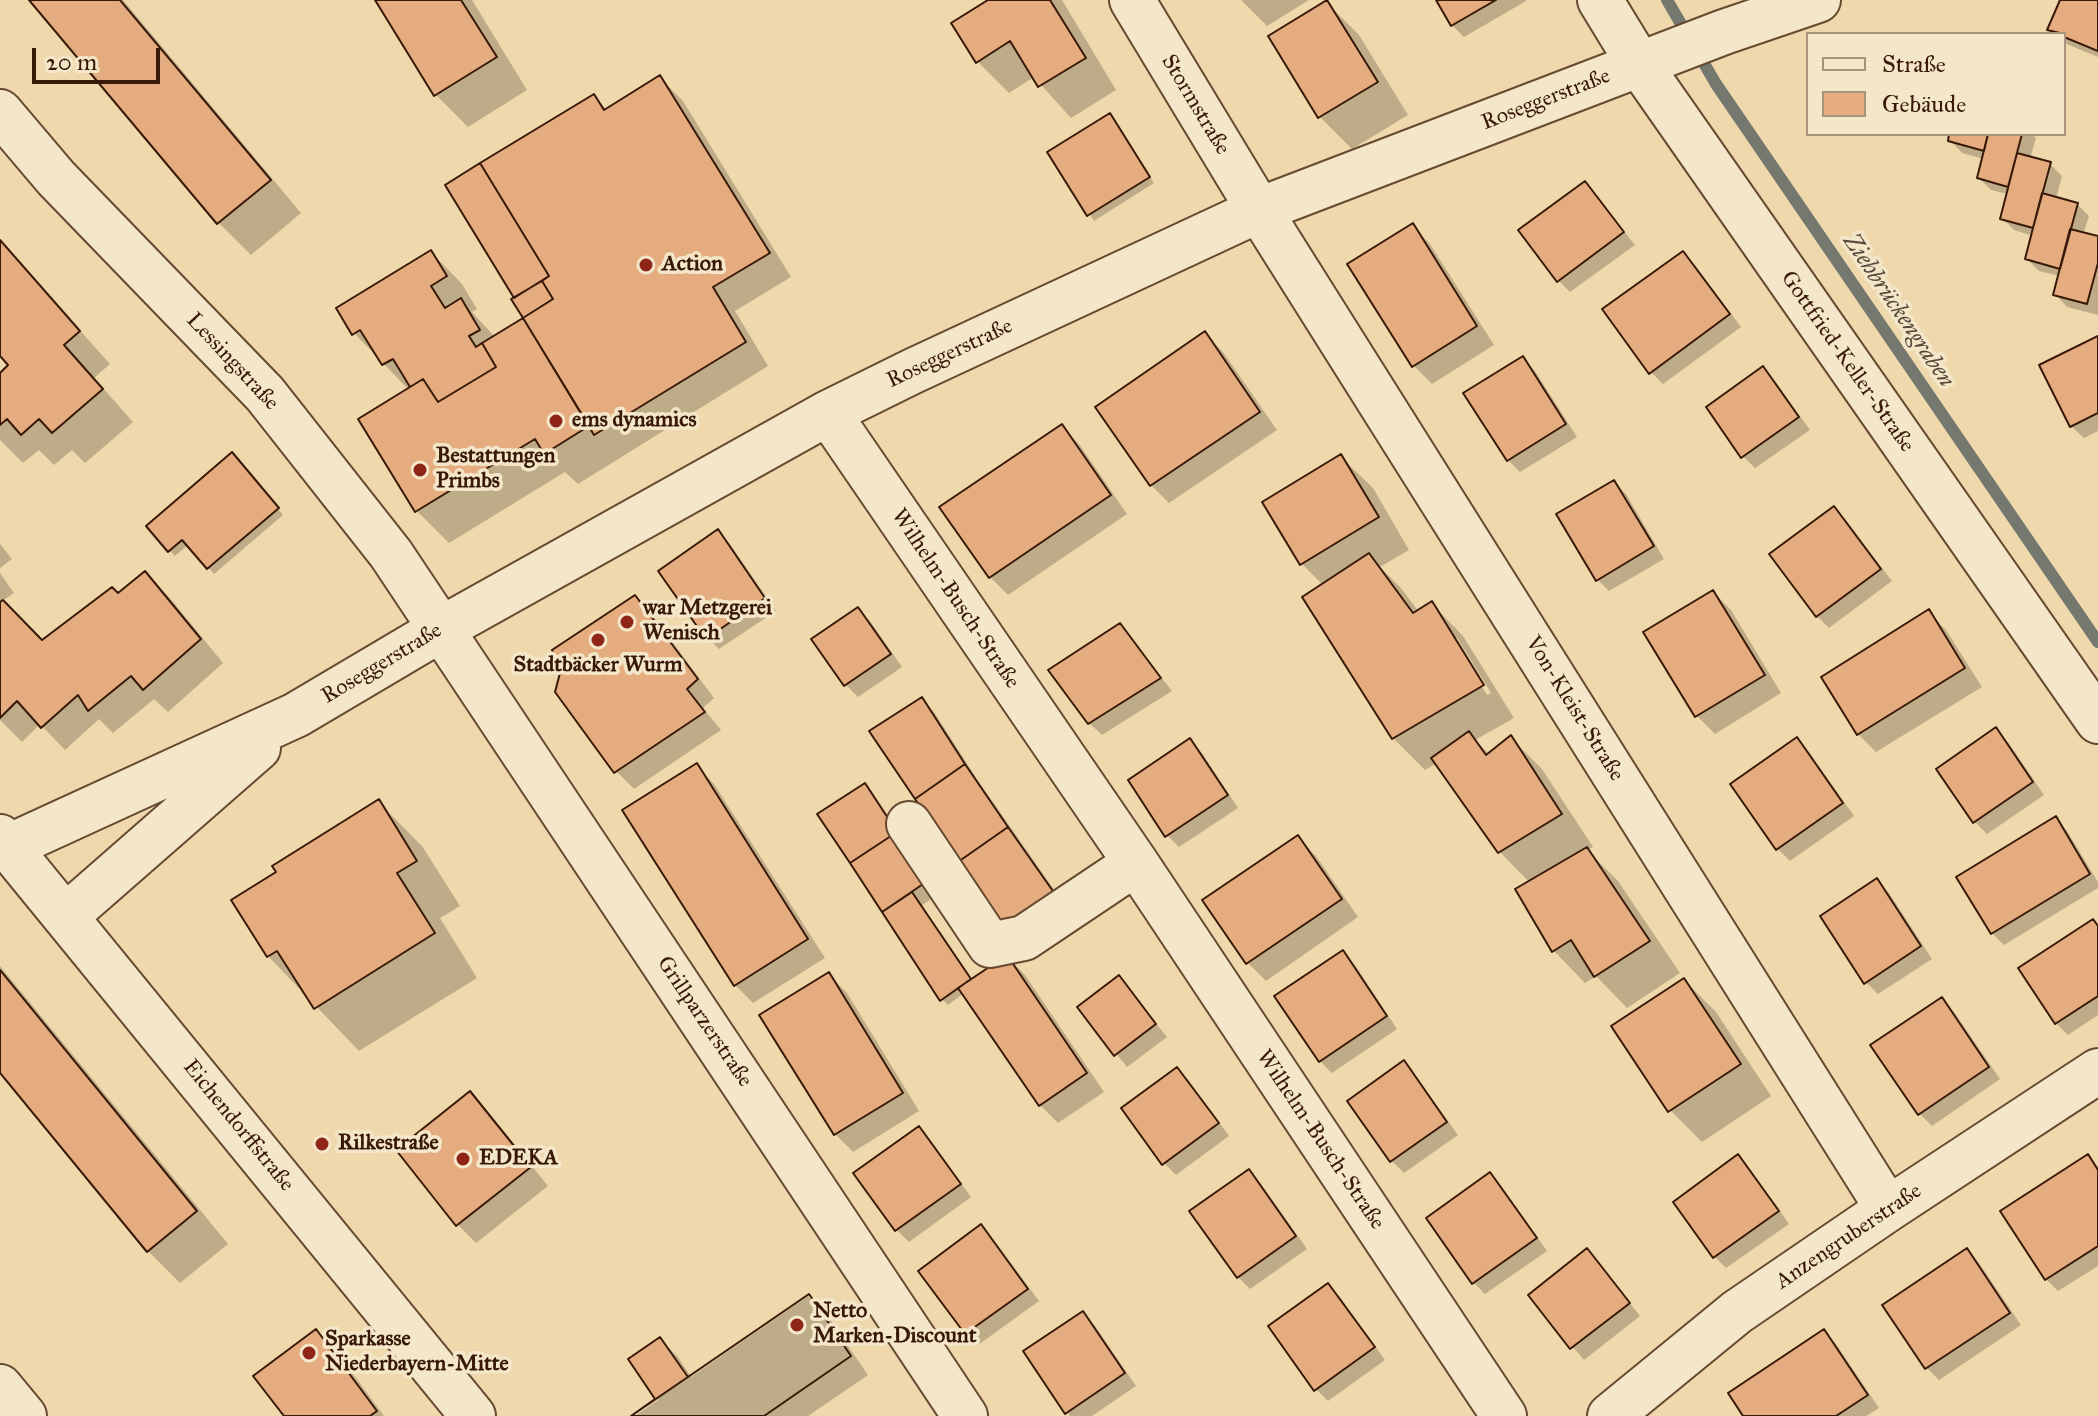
<!DOCTYPE html>
<meta charset="utf-8">
<style>
body{margin:0}
#map{position:relative;width:2098px;height:1416px;overflow:hidden;background:#eed8ac;font-family:"IM FELL Great Primer",serif}
canvas{display:block}
.legend{position:absolute;left:1806px;top:32px;width:260px;height:104px;box-sizing:border-box;background:#f4e6c9;border:2px solid #a9947b;margin:0;padding:10px 14px;list-style:none;font-size:24px;color:#381907}
.legend li{display:flex;align-items:center;gap:16px;height:40px}
.legend b{width:40px;border:2px solid #a9947b}
.scale{position:absolute;left:32px;top:48px;width:128px;height:36px;box-sizing:border-box;border:4px solid #381907;border-top:0;padding-left:10px;font-size:24px;line-height:28px;white-space:nowrap;color:#381907;-webkit-text-stroke:6px #f4e6c9;paint-order:stroke}
</style>
<div id="map">
<canvas width="2098" height="1416"></canvas>
<ul class="legend">
<li><b style="height:10px;background:#f4e6c9"></b>Straße</li>
<li><b style="height:22px;background:#e4ac7f"></b>Gebäude</li>
</ul>
<div class="scale">20 m</div>
</div>
<script>
const ctx = document.querySelector('canvas').getContext('2d');
ctx.lineJoin = 'round';
function fill(path, color) { ctx.fillStyle = color; ctx.fill(path, 'evenodd'); }
function trace(path, color, width, dash) { ctx.strokeStyle = color; ctx.lineWidth = width; ctx.lineCap = dash ? 'butt' : 'round'; ctx.setLineDash(dash || []); ctx.stroke(path); }
function drawText(font, color, halo, rows, align = 'center') {
  ctx.font = font + ' "IM FELL Great Primer",serif'; ctx.lineWidth = 7; ctx.setLineDash([]); ctx.textBaseline = 'middle'; ctx.strokeStyle = halo; ctx.fillStyle = color; for (const [text, x, y, turn = 0] of rows) {
    ctx.save(); ctx.translate(x, y); ctx.rotate((+turn || 0) * Math.PI / 180); ctx.textAlign = isNaN(turn) ? turn : align; if (halo) ctx.strokeText(text, 0, 0); ctx.fillText(text, 0, 0); ctx.restore();
  }
}
fill(new Path2D(`
 M32 0H123L301 213 251 255 219 223Z
 M377 0H472L527 90 468 127 436 95Z
 M987 0H1062L1116 90 1071 118 1034 77 1009 93 977 61Z
 M1241 0H1309L1267 26Z
 M1438 0H1525L1526 1 1464 37 1452 25Z
 M2062 0H2098V57L2064 43V34H2054L2050 30Z
 M1327 3 1359 35 1408 115 1352 149 1320 117 1271 37Z
 M660 78 683 101 791 277 735 311 768 366 578 484 565 472 449 543 417 511 409 390 354 333 431 252 462 284 477 309 472 312 495 337 525 319 514 300 594 96 607 110Z
 M1110 115 1154 183 1094 221 1050 153Z
 M1951 134H2032L2036 138 2030 159 2050 164 2062 176 2056 199 2077 204 2089 216 2083 235 2098 239V315L2067 307 2055 294 2060 276 2039 271 2027 259 2033 236 2014 230 2002 218 2008 194 1991 190 1979 178 1984 159 1962 153 1950 140Z
 M1585 183 1635 245 1570 292 1558 280Z
 M1412 226 1430 244 1494 345 1432 384 1414 366Z
 M0 241 110 364 94 378 133 422 85 463 72 450 54 465 39 450 23 463 0 440V375L11 366 0 353Z
 M1683 253 1695 265 1741 327 1663 384 1651 372Z
 M1205 334 1223 352 1277 430 1169 503 1151 485Z
 M2098 339V431L2084 438 2071 426Z
 M1523 359 1535 371 1577 437 1520 472 1508 460Z
 M1763 369 1775 381 1810 430 1755 468 1743 456Z
 M1061 426 1079 444 1127 514 1008 595 990 577 942 508Z
 M1341 457 1373 488 1409 550 1380 567 1400 587 1419 612 1432 604 1463 636 1514 718 1475 740 1490 755 1511 738 1542 769 1593 847 1587 850 1618 881 1680 973 1627 1008 1596 976 1585 983 1554 951 1518 890 1530 883 1500 852 1437 763 1425 770 1393 738 1323 585 1302 564ZM1452 638H1457L1491 693 1487 695Z
 M237 460 283 515 214 574 188 545 175 556 169 550Z
 M1614 482 1626 494 1664 559 1609 591 1597 579Z
 M1834 508 1846 520 1892 581 1829 628 1817 616Z
 M718 532 730 544 776 611 719 649 707 637Z
 M0 544 12 559 0 568Z
 M0 573 14 593 2 601 42 642 118 596 145 574 169 597 223 663 168 712 154 699 113 733 99 719 65 750 40 724 22 742 0 720Z
 M1713 592 1731 610 1781 693 1715 734 1697 716Z
 M635 598 653 616 714 698 703 708 721 730 634 789 616 771Z
 M858 609 870 621 902 667 858 697 846 685 814 639Z
 M1928 612 1946 630 1982 687 1876 752 1858 734Z
 M1120 625 1172 691 1102 735 1089 723Z
 M922 700 934 712 977 779 1066 907 872 731Z
 M1996 730 2008 742 2044 795 1987 834 1975 822 1939 769Z
 M1797 740 1809 752 1854 816 1790 861 1778 849 1733 785Z
 M1190 741 1202 753 1238 808 1179 847 1167 835Z
 M696 766 714 784 825 958 753 1003 735 985 625 811Z
 M864 786 876 798 940 893 921 906 972 981 1007 957 1025 975 1104 1092 1058 1123 1040 1105 964 993 948 1005 942 999 820 815Z
 M378 802 422 846 460 906 440 918 477 978 359 1051 268 956 279 873Z
 M2055 819 2067 831 2098 882V888L2004 945 1992 933Z
 M1298 838 1316 856 1358 917 1266 981 1248 963 1205 901Z
 M1877 881 1889 893 1932 959 1878 994 1866 982Z
 M2098 926V1015L2068 1035 2056 1023Z
 M1343 953 1355 965 1397 1029 1332 1073 1320 1061Z
 M0 966 228 1244 180 1283 148 1251 0 1070Z
 M829 975 847 993 919 1111 853 1152 835 1134Z
 M1119 978 1167 1037 1127 1067 1080 1008Z
 M1684 980 1716 1012 1771 1096 1702 1142 1670 1110Z
 M1942 1000 1954 1012 2000 1079 1932 1126 1920 1114 1873 1046Z
 M1403 1063 1415 1075 1458 1135 1404 1173 1392 1161Z
 M1177 1069 1189 1081 1229 1136 1176 1175 1164 1163Z
 M470 1094 488 1112 548 1186 476 1243 458 1225 398 1151Z
 M919 1129 931 1141 971 1197 909 1242 897 1230 856 1174Z
 M1738 1157 1750 1169 1789 1224 1726 1268 1714 1256Z
 M2088 1157 2098 1167V1266L2058 1291 2046 1279Z
 M1249 1172 1261 1184 1307 1249 1250 1289 1238 1277Z
 M1490 1175 1502 1187 1547 1251 1485 1294 1473 1282Z
 M981 1227 993 1239 1039 1301 978 1345 966 1333Z
 M1967 1251 1979 1263 2021 1325 1939 1380 1927 1368 1885 1305Z
 M1598 1263 1640 1316 1584 1360 1530 1296Z
 M1328 1285 1340 1297 1385 1360 1328 1401 1316 1389Z
 M808 1296 826 1314 868 1375 808 1416H635L658 1400 660 1339 678 1357 691 1377Z
 M1083 1314 1095 1326 1136 1386 1092 1416H1070L1026 1352Z
 M315 1332 339 1355 384 1416H286Z
 M1824 1332 1836 1344 1879 1408 1866 1416H1745Z`), '#0003');
trace(new Path2D(`
 M1667 0 1716 84 2098 642`), '#74786e', 12);
const building = new Path2D(`
 M29 0H120L271 180 217 224Z
 M375 0H461L497 57 434 96Z
 M988 0H1050L1086 58 1038 87 1010 41 976 63 951 23Z
 M1327 0 1378 82 1318 118 1268 36Z
 M1436 0H1496L1451 26Z
 M2060 0H2098V51L2064 37V34L2047 30Z
 M660 75 770 253 713 287 746 342 594 435 523 318 553 299 542 281 549 276 480 163 594 94 604 110Z
 M1110 113 1150 177 1087 216 1047 152Z
 M1949 134H1988L1984 151 1948 141Z
 M1988 134H2022L2008 187 1977 178Z
 M2017 153 2051 162 2033 228 2000 219Z
 M480 163 549 276 514 298 445 185Z
 M1585 181 1624 232 1557 282 1518 230Z
 M2042 193 2078 203 2060 269 2025 259Z
 M1413 223 1477 326 1412 367 1347 264Z
 M2070 229 2098 236V263L2087 304 2053 295Z
 M0 240 80 331 64 345 103 389 52 433 39 419 21 435 7 419 0 425V373L8 365 0 356Z
 M431 250 447 276 431 286 445 308 461 298 480 330 469 336 476 347 482 343 496 367 438 402 423 379 410 387 393 359 382 365 360 330 352 335 336 308Z
 M1683 251 1730 314 1649 374 1602 309Z
 M542 281 553 299 523 318 511 299Z
 M523 318 589 426 544 454 535 439 415 512 358 419 423 379 438 402 496 367 482 343Z
 M1205 331 1260 412 1150 486 1095 407Z
 M2098 336V413L2070 427 2039 365Z
 M1523 356 1566 424 1507 461 1463 393Z
 M1763 366 1799 417 1741 458 1706 407Z
 M1062 424 1111 495 989 578 939 507Z
 M232 452 279 508 207 569 182 540 168 552 146 526Z
 M1341 454 1379 517 1300 565 1262 502Z
 M1614 480 1654 546 1596 581 1556 514Z
 M1834 506 1881 569 1816 617 1769 554Z
 M718 529 765 598 706 639 658 571Z
 M1369 553 1413 613 1432 601 1484 685 1392 739 1302 597Z
 M145 571 201 639 143 690 131 676 88 711 78 695 41 728 17 701 0 718V602L3 600 42 640 112 587 118 593Z
 M1713 590 1765 675 1695 717 1643 632Z
 M635 595 698 679 687 689 705 712 614 773 555 692 561 669 552 650Z
 M858 607 891 654 844 686 811 639Z
 M1929 609 1965 668 1857 735 1821 677Z
 M1120 623 1161 678 1088 724 1048 670Z
 M922 697 965 764 915 799 869 731Z
 M1996 727 2033 782 1973 823 1936 769Z
 M1469 731 1486 755 1511 735 1562 814 1498 853 1431 758Z
 M1797 737 1843 803 1776 850 1730 784Z
 M1190 738 1228 795 1165 837 1128 780Z
 M697 763 808 939 734 986 622 810Z
 M965 764 1008 827 958 862 915 799Z
 M865 783 897 832 850 863 817 814Z
 M379 799 417 861 397 873 435 933 314 1009 277 951 267 957 231 900 276 872 272 866Z
 M2056 816 2090 874 1991 934 1956 877Z
 M1008 827 1055 894 1005 929 958 862Z
 M897 832 929 880 882 912 850 863Z
 M1298 835 1342 899 1246 964 1202 900Z
 M1587 847 1650 941 1594 977 1571 940 1552 952 1515 889Z
 M1877 878 1921 946 1864 984 1820 916Z
 M912 892 971 979 940 1001 882 912Z
 M2093 919 2098 926V996L2055 1024 2018 968Z
 M1343 950 1387 1016 1319 1062 1274 996Z
 M1007 955 1087 1073 1039 1106 958 988Z
 M0 970 197 1211 147 1252 0 1073Z
 M829 972 903 1093 834 1135 759 1015Z
 M1119 975 1156 1024 1114 1056 1077 1007Z
 M1684 978 1741 1064 1668 1112 1611 1026Z
 M1942 997 1989 1067 1918 1115 1870 1045Z
 M1404 1060 1447 1122 1390 1162 1347 1101Z
 M1177 1067 1219 1123 1162 1165 1121 1108Z
 M470 1091 531 1167 456 1226 396 1150Z
 M919 1126 961 1184 895 1231 853 1173Z
 M1738 1154 1779 1211 1713 1258 1673 1202Z
 M2088 1154 2098 1170V1246L2045 1280 2000 1211Z
 M1249 1169 1296 1236 1237 1278 1189 1211Z
 M1490 1172 1537 1238 1472 1284 1426 1218Z
 M981 1224 1028 1289 965 1334 918 1271Z
 M1587 1248 1630 1303 1570 1349 1528 1295Z
 M1967 1248 2010 1313 1925 1369 1882 1305Z
 M1328 1283 1375 1347 1314 1391 1268 1326Z
 M809 1294 851 1356 764 1416H631L655 1399 628 1359 660 1337 688 1377Z
 M809 1294 851 1356 764 1416H631Z
 M1083 1311 1125 1373 1065 1414 1023 1351Z
 M316 1329 377 1411 370 1416H284L253 1376Z
 M1824 1329 1868 1395 1836 1416H1743L1728 1393Z`);
fill(building, '#e4ac7f');
trace(building, '#381907', 2);
const minor = new Path2D(`
 M1132 0 1259 210 1888 1209
 M1600 0 1639 64 2098 721
 M0 112 56 178 265 394 391 554 965 1416
 M828 413 1136 863 1504 1416
 M909 824 990 945 1024 938 1136 863
 M0 837 473 1416
 M8 847 296 715 443 628 828 413 913 371 1259 210 1724 32 1818 0
 M66 916 258 748
 M0 1387 24 1416
 M1610 1416 1737 1312 1888 1209 2098 1071`);
trace(minor, '#664930', 48);
trace(minor, '#f4e6c9', 44);
for (const [x, y, r, color] of [
 [646,265,8,"#8f2418"],
 [556,421,8,"#8f2418"],
 [420,470,8,"#8f2418"],
 [627,622,8,"#8f2418"],
 [598,640,8,"#8f2418"],
 [322,1144,8,"#8f2418"],
 [463,1159,8,"#8f2418"],
 [797,1325,8,"#8f2418"],
 [309,1353,8,"#8f2418"]
]) { const dot = new Path2D(); dot.arc(x, y, r, 0, 2 * Math.PI); ctx.fillStyle = color; ctx.fill(dot); trace(dot, '#f4e6c9', 3); }
drawText('22px', '#381907', '#f4e6c9', [
 ["Roseggerstraße",1546,100,-21],
 ["Stormstraße",1195,105,59],
 ["Roseggerstraße",950,354,-25],
 ["Lessingstraße",232,362,47],
 ["Gottfried-Keller-Straße",1847,362,55],
 ["Wilhelm-Busch-Straße",955,599,56],
 ["Roseggerstraße",382,664,-31],
 ["Von-Kleist-Straße",1574,709,58],
 ["Grillparzerstraße",704,1022,56],
 ["Eichendorffstraße",238,1126,51],
 ["Wilhelm-Busch-Straße",1320,1140,56],
 ["Anzengruberstraße",1849,1237,-34]
]);
drawText('bold 22px', '#381907', '#f4e6c9', [
 ["Action",662,265],
 ["ems dynamics",572,421],
 ["Bestattungen",436,457],
 ["Primbs",436,482],
 ["war Metzgerei",643,609],
 ["Wenisch",643,634],
 ["Stadtbäcker Wurm",598,666,"center"],
 ["Rilkestraße",338,1144],
 ["EDEKA",479,1159],
 ["Netto",813,1312],
 ["Marken-Discount",813,1337],
 ["Sparkasse",325,1340],
 ["Niederbayern-Mitte",325,1365]
], 'left');
drawText('italic 24px', '#56493b', '#f4e6c9', [
 ["Ziehbrückengraben",1898,311,56]
]);
</script>
